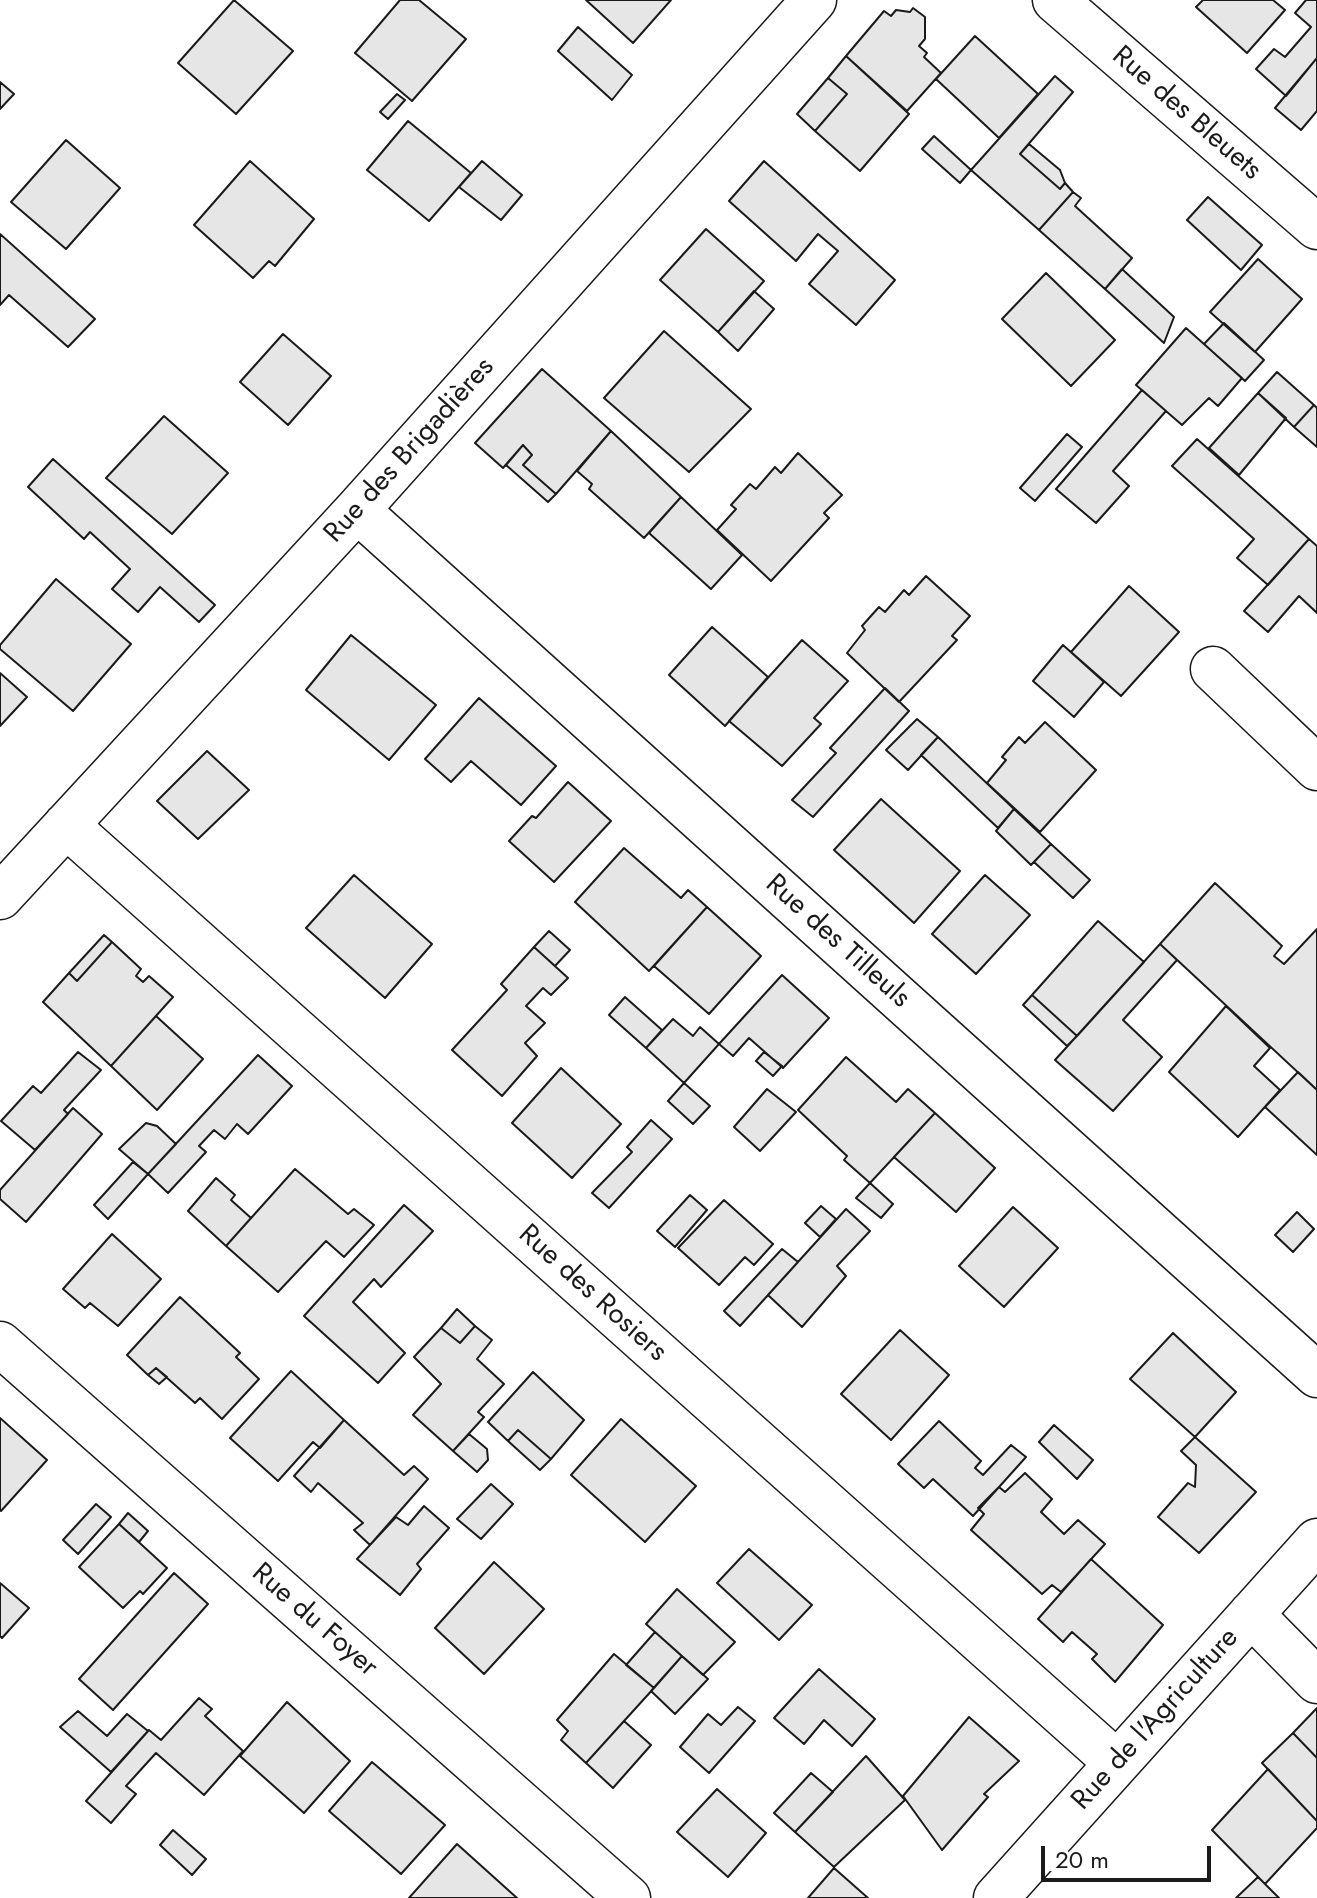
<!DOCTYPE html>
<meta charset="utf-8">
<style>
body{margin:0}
#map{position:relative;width:1317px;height:1898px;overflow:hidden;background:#fff;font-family:Jost,sans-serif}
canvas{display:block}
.scale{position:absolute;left:1041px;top:1846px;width:170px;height:36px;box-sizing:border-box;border:4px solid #1a1a1a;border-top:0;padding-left:10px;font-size:24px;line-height:28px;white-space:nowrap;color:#1a1a1a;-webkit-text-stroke:6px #fff;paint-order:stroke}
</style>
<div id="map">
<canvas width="1317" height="1898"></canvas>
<div class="scale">20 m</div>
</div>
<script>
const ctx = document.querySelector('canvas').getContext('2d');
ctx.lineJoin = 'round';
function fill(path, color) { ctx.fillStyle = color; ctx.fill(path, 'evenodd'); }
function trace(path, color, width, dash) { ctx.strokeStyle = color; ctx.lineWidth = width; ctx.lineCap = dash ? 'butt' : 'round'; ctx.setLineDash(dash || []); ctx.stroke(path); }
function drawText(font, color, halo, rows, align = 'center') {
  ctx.font = font + ' Jost,sans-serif'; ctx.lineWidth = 6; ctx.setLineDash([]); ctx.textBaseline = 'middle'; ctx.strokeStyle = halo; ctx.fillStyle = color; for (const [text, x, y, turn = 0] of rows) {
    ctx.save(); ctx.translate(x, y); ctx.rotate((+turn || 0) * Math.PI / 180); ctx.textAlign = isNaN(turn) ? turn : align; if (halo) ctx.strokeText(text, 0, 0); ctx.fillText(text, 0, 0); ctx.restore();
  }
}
const building = new Path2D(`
 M234 0 293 51 236 114 178 63Z
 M400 0H419L466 39 412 101 355 53Z
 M586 0H671L633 43Z
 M1203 0H1273L1285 10 1247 53 1196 7Z
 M1306 0H1317V58L1286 96 1256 69 1274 49 1285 57 1311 27 1295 13Z
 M913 8 925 17V39L919 46 927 53 924 57 941 73 907 111 846 56 884 11 891 16 896 10 910 12Z
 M578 27 632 75 612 100 558 51Z
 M975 36 1038 94 999 138 936 79Z
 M846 56 909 114 860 171 815 131 847 94 828 78Z
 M1317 58V111L1301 130 1275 108Z
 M1055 76 1073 92 1020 154 1060 189 1065 183 1073 192 1039 230 971 170Z
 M828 78 847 94 815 131 797 114Z
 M0 82 14 94 0 109Z
 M397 94 405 100 388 119 380 112Z
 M408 121 471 173 429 221 367 170Z
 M934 136 971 170 960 183 922 149Z
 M66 140 120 188 66 249 11 202Z
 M1029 144 1060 170 1065 183 1060 189 1020 154Z
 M250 161 314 219 275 266 269 261 253 278 194 225Z
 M482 161 522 195 501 220 459 187Z
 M764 161 895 280 856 325 809 284 838 251 818 234 796 261 729 201Z
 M1073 192 1081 198 1075 206 1132 258 1105 289 1039 230Z
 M1208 197 1262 245 1241 270 1187 220Z
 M706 229 764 281 718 332 660 280Z
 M0 234 95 319 68 347 9 295 0 305Z
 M1258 259 1302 299 1255 352 1210 312Z
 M1122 269 1174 317 1164 343 1105 289Z
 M1046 273 1115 340 1071 386 1002 319Z
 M754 291 774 309 738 351 718 332Z
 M1224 323 1264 360 1245 381 1204 344Z
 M1186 328 1242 378 1218 406 1209 398 1182 425 1136 385Z
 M664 331 751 409 689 472 604 398Z
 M283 334 331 376 288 425 240 382Z
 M542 369 611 431 556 494 523 465 532 455 523 445 503 468 475 443Z
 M1277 372 1314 405 1294 427 1258 393Z
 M1142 390 1166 411 1113 471 1129 486 1096 523 1056 489Z
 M1258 393 1286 418 1239 475 1209 448Z
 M1314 405 1317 408V447L1294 427Z
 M164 416 228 473 172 534 106 478Z
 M611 431 681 497 644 538 589 489 592 484 577 471Z
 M1067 434 1082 447 1035 501 1020 488Z
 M1197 439 1309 539 1268 585 1237 558 1254 539 1172 466Z
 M523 445 532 455 523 465 556 494 548 502 506 465Z
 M798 453 842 495 824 513 829 518 771 581 717 530 736 509 731 505 750 484 756 489 775 467 781 473Z
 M53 459 215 605 199 622 160 587 138 612 112 589 130 569 90 532 84 539 28 487Z
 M681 497 742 555 711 589 649 533Z
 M1309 539 1317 546V613L1299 596 1268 632 1244 611Z
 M926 576 970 616 952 636 957 640 899 702 847 653 865 630 862 626 879 607 885 612 904 590 909 595Z
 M56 579 131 644 73 711 0 649V645Z
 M1129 586 1179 632 1121 696 1071 652Z
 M712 627 768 677 725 726 669 675Z
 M351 635 436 705 389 760 306 690Z
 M802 640 848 681 814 718 821 724 782 766 729 721Z
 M1063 645 1104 682 1074 717 1033 681Z
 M0 673 27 697 0 726Z
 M885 688 909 711 813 817 792 800 836 753 830 748Z
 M479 698 556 766 521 805 471 761 451 782 425 759Z
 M917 719 938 737 908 770 886 750Z
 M1045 722 1096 770 1040 832 987 783 1006 760 1002 757 1019 737 1025 743Z
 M938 737 1014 809 998 828 921 755Z
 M207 751 249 790 198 839 157 801Z
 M568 782 611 821 554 882 509 841 532 816 536 818Z
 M881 799 960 871 914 923 834 850Z
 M1014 809 1051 844 1031 865 996 831Z
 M1051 844 1090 880 1073 898 1034 862Z
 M624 848 681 898 688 890 707 907 649 971 575 902Z
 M354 875 432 944 385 998 306 928Z
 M985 875 1030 915 976 974 932 934Z
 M1215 883 1282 946 1274 956 1284 964 1317 929V1090L1160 944Z
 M707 907 761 956 709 1014 654 966Z
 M1098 921 1144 962 1077 1036 1032 995Z
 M549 931 570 950 555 966 534 947Z
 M104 935 112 942 77 981 69 973Z
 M112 942 141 969 136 976 143 982 149 976 173 997 111 1066 43 1002 69 973 77 981Z
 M1160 944 1177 960 1123 1020 1162 1057 1113 1111 1055 1060Z
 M534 947 568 978 551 995 543 988 526 1006 545 1023 525 1043 537 1056 502 1096 452 1050 507 990 501 984Z
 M782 975 829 1018 783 1068 749 1038 733 1056 719 1044Z
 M1032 995 1077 1036 1067 1046 1023 1005Z
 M625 997 662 1030 646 1048 609 1015Z
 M1226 1006 1270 1048 1254 1066 1280 1090 1238 1137 1169 1072Z
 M156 1016 203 1059 157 1110 111 1066Z
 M673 1019 693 1036 700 1027 719 1044 684 1083 646 1048Z
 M78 1052 101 1070 64 1110 68 1114 35 1150 1 1121 33 1086 41 1093Z
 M764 1052 782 1066 773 1076 756 1061Z
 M258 1055 292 1086 248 1134 237 1124 225 1139 214 1130 199 1146 206 1152 168 1193 148 1174Z
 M846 1057 896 1102 908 1089 935 1113 870 1183 844 1160 847 1156 798 1110Z
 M561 1068 621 1124 572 1178 512 1123Z
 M1298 1072 1317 1090V1155L1265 1107Z
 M684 1083 710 1106 693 1124 668 1101Z
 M767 1089 796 1112 760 1151 734 1127Z
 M73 1108 102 1134 26 1222 0 1199V1190Z
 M935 1113 995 1168 956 1212 894 1157Z
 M651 1120 672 1139 609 1208 592 1193 632 1152 627 1147Z
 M146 1123 157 1126 176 1144 148 1174 119 1149Z
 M133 1162 148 1174 108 1219 94 1205Z
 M295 1169 348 1214 354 1209 374 1225 344 1257 326 1241 278 1292 226 1246Z
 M216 1178 235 1195 231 1200 251 1218 226 1246 188 1211Z
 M870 1183 893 1204 881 1218 856 1198Z
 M690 1195 707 1210 675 1247 657 1231Z
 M724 1200 773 1244 754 1265 745 1257 719 1285 678 1248Z
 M404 1205 433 1231 381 1287 374 1279 353 1302 405 1353 378 1383 304 1316Z
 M821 1206 836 1219 820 1237 805 1223Z
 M1013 1207 1058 1248 1004 1307 959 1266Z
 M846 1209 870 1231 837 1266 846 1276 802 1327 768 1295Z
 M1297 1212 1314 1229 1293 1252 1275 1235Z
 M112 1234 161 1279 118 1326 90 1303 85 1308 63 1289Z
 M782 1249 798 1262 740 1326 724 1311Z
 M180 1297 240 1353 236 1357 259 1379 222 1419 200 1398 195 1403 156 1368 148 1375 127 1355Z
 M457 1309 475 1326 460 1343 441 1328Z
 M475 1326 492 1340 477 1359 504 1384 478 1412 484 1417 453 1451 413 1415 441 1384 414 1357 441 1328 460 1343Z
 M900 1330 949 1375 891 1440 841 1394Z
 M1173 1333 1236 1392 1195 1437 1130 1379Z
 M156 1368 167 1377 159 1384 148 1375Z
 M291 1371 344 1420 320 1448 313 1442 278 1481 230 1438Z
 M533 1372 584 1420 551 1459 518 1430 508 1441 488 1422Z
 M0 1418 47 1460 1 1511 0 1510Z
 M621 1419 696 1486 645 1542 571 1475Z
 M344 1420 404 1475 414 1466 428 1479 370 1545 354 1530 363 1523 318 1483 311 1492 294 1476Z
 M939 1421 981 1461 975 1468 983 1475 1011 1445 1026 1457 973 1516 933 1479 924 1488 898 1464Z
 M1054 1425 1093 1460 1077 1479 1039 1442Z
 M518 1430 551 1459 540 1470 508 1441Z
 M469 1434 487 1449 488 1460 477 1472 453 1451Z
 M1195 1437 1256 1492 1199 1553 1158 1517 1188 1483 1195 1487 1196 1465 1181 1451Z
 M1025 1473 1052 1499 1041 1512 1064 1534 1078 1520 1105 1544 1061 1592 1052 1585 1042 1594 971 1530 984 1514 978 1508 999 1487 1005 1492Z
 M491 1484 513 1504 481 1539 457 1519Z
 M96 1504 111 1517 78 1554 63 1540Z
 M424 1506 449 1528 417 1564 421 1569 400 1595 357 1559 396 1517 408 1525Z
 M128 1513 148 1531 139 1542 119 1524Z
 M119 1524 167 1568 143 1594 140 1591 123 1608 79 1567Z
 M749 1549 812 1605 779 1640 717 1583Z
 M1091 1559 1163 1625 1115 1682 1092 1659 1097 1654 1072 1632 1063 1642 1038 1619Z
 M494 1562 544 1609 484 1674 435 1628Z
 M174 1573 208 1604 113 1710 79 1679Z
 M0 1583 29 1608 2 1638 0 1636Z
 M677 1589 735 1642 703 1675 646 1624Z
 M655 1632 682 1656 654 1688 626 1665Z
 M614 1654 654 1688 586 1763 561 1740 568 1731 557 1720Z
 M682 1656 708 1679 675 1714 651 1691Z
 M819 1669 875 1719 852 1746 824 1720 804 1744 774 1718Z
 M199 1698 212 1709 205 1716 243 1751 204 1795 156 1753 126 1786 136 1794 111 1823 86 1801 149 1730 161 1740Z
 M287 1702 350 1761 304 1813 240 1756Z
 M738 1707 755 1721 709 1773 680 1747 708 1714 721 1725Z
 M1317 1708V1758L1293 1733Z
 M78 1711 107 1736 127 1714 148 1731 111 1772 60 1727Z
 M969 1717 1019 1761 984 1794 988 1797 942 1850 903 1796Z
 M624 1721 651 1745 613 1788 586 1763Z
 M1293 1733 1317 1758V1821L1262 1763Z
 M866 1756 905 1800 834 1867 795 1832Z
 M372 1762 445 1825 401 1874 329 1811Z
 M1268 1769 1317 1821V1828L1265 1884 1212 1830Z
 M811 1773 833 1792 795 1832 774 1813Z
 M717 1789 766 1833 728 1877 677 1832Z
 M173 1830 206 1859 192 1875 160 1845Z
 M457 1844 517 1898H409Z
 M834 1868 868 1898H808Z
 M1258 1877 1279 1898H1236Z`);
fill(building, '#e6e6e6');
trace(building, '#1a1a1a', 2);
const minor = new Path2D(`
 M1055 0 1317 227
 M357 510 1317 1375
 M1213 669 1317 768
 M66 825 1117 1763
 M0 897 357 510 814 0
 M0 1344 628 1898
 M1251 1614 1317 1681
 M996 1898 1317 1541`);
trace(minor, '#1a1a1a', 47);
trace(minor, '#fff', 44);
drawText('28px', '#1a1a1a', '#fff', [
 ["Rue des Bleuets",1186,114,41],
 ["Rue des Brigadières",410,451,-48],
 ["Rue des Tilleuls",837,942,42],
 ["Rue des Rosiers",592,1294,42],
 ["Rue du Foyer",314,1621,41],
 ["Rue de l'Agriculture",1156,1720,-48]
]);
</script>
